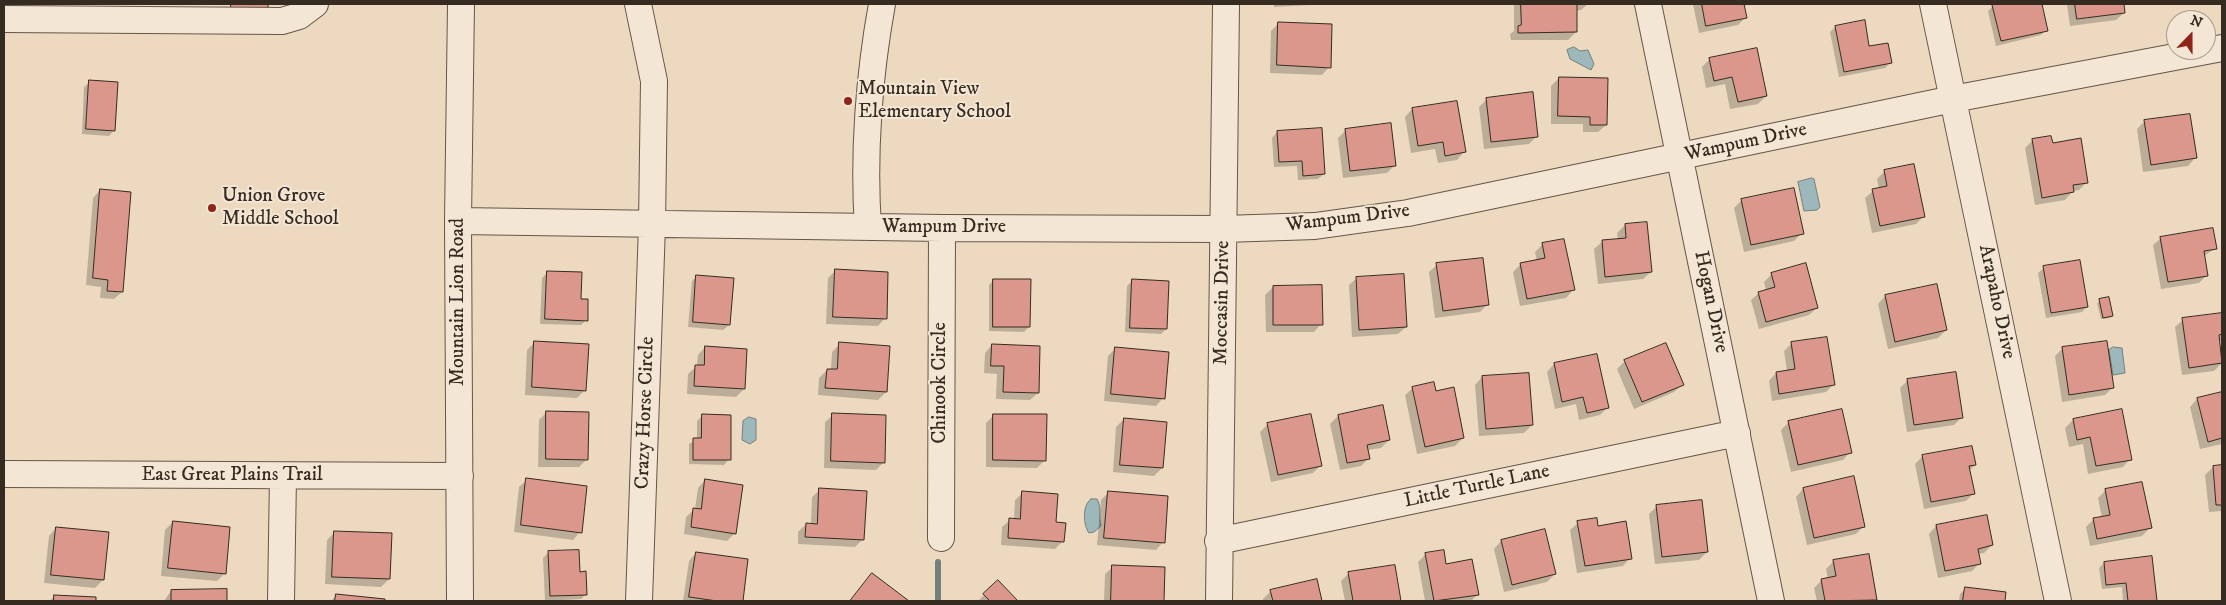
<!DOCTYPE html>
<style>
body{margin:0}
#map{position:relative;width:2226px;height:605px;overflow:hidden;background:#ecd9bf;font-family:"IM FELL DW Pica",serif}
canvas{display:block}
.frame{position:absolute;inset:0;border:5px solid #362b21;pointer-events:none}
.north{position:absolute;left:2166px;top:10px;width:50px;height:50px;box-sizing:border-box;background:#f3e6d5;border:1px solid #a79b8d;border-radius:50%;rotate:22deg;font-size:14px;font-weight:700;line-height:20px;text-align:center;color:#362b21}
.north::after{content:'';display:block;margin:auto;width:18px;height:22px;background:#8f2418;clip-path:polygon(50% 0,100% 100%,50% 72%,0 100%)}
</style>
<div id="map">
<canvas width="2226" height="605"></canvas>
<div class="frame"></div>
<div class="north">N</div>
</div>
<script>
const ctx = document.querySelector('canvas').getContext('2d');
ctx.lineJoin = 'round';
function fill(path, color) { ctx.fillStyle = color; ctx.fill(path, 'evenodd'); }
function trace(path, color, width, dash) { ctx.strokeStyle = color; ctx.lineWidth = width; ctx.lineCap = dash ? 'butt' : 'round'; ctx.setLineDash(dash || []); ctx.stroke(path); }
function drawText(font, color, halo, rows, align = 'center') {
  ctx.font = font + ' "IM FELL DW Pica",serif'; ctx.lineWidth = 4; ctx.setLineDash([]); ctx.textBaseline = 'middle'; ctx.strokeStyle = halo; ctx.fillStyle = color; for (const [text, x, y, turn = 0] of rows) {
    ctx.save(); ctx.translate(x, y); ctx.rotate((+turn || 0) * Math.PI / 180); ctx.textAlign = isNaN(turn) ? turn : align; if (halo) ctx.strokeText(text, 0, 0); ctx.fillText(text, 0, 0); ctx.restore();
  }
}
const water = new Path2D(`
 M1574 47 1580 51 1588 50 1594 64 1591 70 1570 59 1567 50Z
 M1812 178 1814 179 1820 207 1817 210 1804 211 1798 182Z
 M2113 347 2122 348 2125 373 2113 375 2109 350Z
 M749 417 756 419V440L750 444 742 440 743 421Z
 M1091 499H1097C1102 507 1098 516 1101 526L1094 532 1089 533C1083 525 1082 505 1091 499Z`);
fill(water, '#9cb8bb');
trace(water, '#73807d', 1);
fill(new Path2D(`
 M1274 4H1325L1274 7Z
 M1514 4H1588L1581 10 1575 11 1576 32 1568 40H1511L1510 34 1514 31Z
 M1693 4H1747L1744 7 1746 17 1738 25 1699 33Z
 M2003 4H2040L2046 30 2041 35 1996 46 1988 11 1993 6Z
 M2067 4H2123L2124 13 2116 20 2070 26Z
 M1279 23 1329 67 1322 75 1270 73 1271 31Z
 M1835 27 1868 47 1890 63 1885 68 1839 77 1830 32Z
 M1710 59 1766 96 1758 104 1730 109 1725 84 1706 88 1702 67Z
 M1559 78 1606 125 1598 132H1583V124H1551V86Z
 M90 82 114 130 109 136 82 134 84 87Z
 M1487 99 1537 136 1529 144 1484 149 1479 107Z
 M1412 109 1464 152 1457 160 1438 163 1435 149 1411 153 1405 117Z
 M2145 121 2195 158 2188 166 2143 172 2137 129Z
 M1346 130 1395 165 1387 173 1343 178 1338 138Z
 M1277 132 1324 174 1318 179 1298 180 1297 166 1274 167 1272 138Z
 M2033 140 2052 144 2087 182 2079 190 2073 191 2065 200 2035 205 2025 148Z
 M1885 171 1924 216 1916 224 1872 233 1865 198 1873 191 1879 189 1877 179Z
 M100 190 122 292 114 299 100 298 101 287 86 285 93 198Z
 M1742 200 1802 233 1794 241 1744 252 1734 208Z
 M1625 225 1651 272 1643 279 1598 284 1594 249 1602 242 1618 240 1617 233Z
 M2161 238 2216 248 2204 256 2207 275 2199 283 2161 289 2153 245Z
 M1543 244 1573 290 1566 298 1520 306 1513 272 1521 264 1537 261 1535 252Z
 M1437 265 1488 304 1480 312 1435 318 1429 272Z
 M2044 268 2087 306 2082 312 2046 318 2038 273Z
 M835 271 885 318 878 326 826 324 828 278Z
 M547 273 586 320 581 325 540 324 542 278Z
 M1772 274 1817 308 1809 315 1759 329 1751 300 1759 293 1766 291 1764 282Z
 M697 276 729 325 723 330 688 327 692 281Z
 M1357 278 1406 327 1398 334 1352 337 1349 285Z
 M994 280 1029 327 1024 332 989 331V285Z
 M1132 281 1166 329 1161 334 1125 332 1127 286Z
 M1273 287 1321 324 1314 332H1266L1265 295Z
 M1885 296 1946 330 1938 338 1888 349 1878 304Z
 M2100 301 2112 315 2110 318 2101 319 2097 303Z
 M2222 314V341H2219L2222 363 2214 371 2182 375 2175 327 2183 320Z
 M535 342 585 390 577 398 525 395 527 350Z
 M840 344 886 392 878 400 818 395 819 378 827 370H831L832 352Z
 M1791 344 1834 384 1826 392 1772 401 1769 381 1776 373 1787 371 1784 351Z
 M992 345 1038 393 1030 400 996 399 997 374 984 373 985 353Z
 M705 347 744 389 736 397 687 394 688 374 697 366 698 355Z
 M1116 348 1163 398 1156 406 1104 401 1108 356Z
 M2062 349 2113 387 2105 395 2062 402 2055 356Z
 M1625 361 1682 385 1674 392 1634 409 1617 369Z
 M1554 364 1608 407 1600 415 1579 420 1576 404 1555 409 1547 372Z
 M1482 377 1532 425 1524 433 1479 436 1475 385Z
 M1907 381 1962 417 1954 425 1907 432 1900 388Z
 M1413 388 1435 392 1463 438 1455 446 1417 454 1405 395Z
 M2222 393V444L2200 449 2190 407 2197 399Z
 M2121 411 2130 459 2123 467 2088 474 2083 444 2069 447 2065 428 2073 420Z
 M547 412 587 459 579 467H538L539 420Z
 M833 415 884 462 876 470 824 468 825 422Z
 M994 415 1045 460 1037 468 986 467V423Z
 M702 416 729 459 724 465 689 464V444L697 439V421Z
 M1338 416 1389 440 1381 448 1367 450 1369 458 1361 466 1340 470 1330 424Z
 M1124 419 1162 468 1154 476 1113 472 1116 427Z
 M1789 422 1850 452 1843 460 1791 472 1781 430Z
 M1267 425 1321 465 1313 473 1271 482 1260 432Z
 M1923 456 1975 465 1969 471 1973 494 1966 501 1924 509 1915 464Z
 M2213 467H2222V511L2209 512 2205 475Z
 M527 480 580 532 573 540 514 532 519 487Z
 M705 480 735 533 727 541 684 534 686 517 695 509 698 488Z
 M1803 489 1864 526 1856 534 1807 545 1796 497Z
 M820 490 863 539 855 547 798 544V532L806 524H811L812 497Z
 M2106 490 2150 528 2142 536 2090 546 2086 527 2093 520 2102 518 2098 498Z
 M1109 492 1163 542 1156 550 1097 545 1101 500Z
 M1023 493 1054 523 1063 541 1055 549 1001 545 1002 527 1010 520H1014L1015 500Z
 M1657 506 1707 552 1699 560 1655 564 1649 514Z
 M173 522 224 574 217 581 161 576 165 530Z
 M1578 523 1597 527 1630 558 1623 566 1577 573 1570 530Z
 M1936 526 1992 545 1984 553 1977 554 1980 563 1972 571 1938 578 1929 534Z
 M56 528 103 580 95 588 44 583 49 536Z
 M335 532 389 579 381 587 325 584 327 540Z
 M1501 541 1555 574 1547 582 1504 592 1494 549Z
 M548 553 579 573 586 594 581 599 545 601 543 558Z
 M696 553 747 560 741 601H683L689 561Z
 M1425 555 1445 565 1478 594 1471 601H1425L1418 562Z
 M2151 558 2156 601H2123L2122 587 2102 589 2099 568 2104 563Z
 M1834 561 1876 600 1817 601 1814 588 1822 580 1828 579 1826 569Z
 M1394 566 1400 601H1345L1341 581 1349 573Z
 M1113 567 1164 569 1163 601H1104L1105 574Z
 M872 574 908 601H850Z
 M1316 581 1321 601H1263V599L1271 591Z
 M998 582 1016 601H978L984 595Z
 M1965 589 2004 594 2003 601H1959L1960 594Z
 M171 591H226V601H164Z
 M337 595 384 600V601H331Z
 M55 596 95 598 94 601H49Z`), '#0003');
trace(new Path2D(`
 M938 601V562`), '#73807d', 6);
const building = new Path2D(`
 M231 4H268V10L231 9Z
 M1521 4H1577V32L1518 33V26L1521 25Z
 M1702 4H1744L1747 18 1706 26Z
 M1997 4H2042L2048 31 2001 41 1992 5Z
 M2075 4H2124L2125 13 2077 19Z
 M1865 20 1869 46 1888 43 1892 63 1844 72 1835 26Z
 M1278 22 1332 24 1331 68 1277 65Z
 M1757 48 1767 96 1738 102 1732 77 1714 81 1709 58Z
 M1559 77 1608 78 1607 125H1590V117L1558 116Z
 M89 80 118 82 115 131 86 129Z
 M1533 92 1538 137 1491 142 1486 98Z
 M1457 101 1466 152 1445 156 1443 142 1418 146 1412 108Z
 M2190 114 2197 158 2151 165 2144 120Z
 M1391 123 1396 166 1350 171 1345 129Z
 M1322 128 1325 174 1303 176 1302 161 1279 162 1277 131Z
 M2051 136 2053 143 2081 138 2088 183 2073 185 2074 192 2042 198 2032 139Z
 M1914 164 1925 217 1880 226 1872 189 1887 186 1884 170Z
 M1794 188 1804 234 1751 245 1741 199Z
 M100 189 131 192 123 292 107 291 108 280 93 278Z
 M1647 222 1652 272 1605 277 1602 240 1626 238 1625 224Z
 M2213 228 2217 249 2204 251 2208 276 2168 282 2160 237Z
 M1564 239 1575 290 1527 299 1520 263 1545 258 1542 243Z
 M1483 258 1489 305 1443 311 1436 263Z
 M2080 260 2088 307 2051 313 2043 266Z
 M1806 263 1818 308 1766 322 1758 292 1775 287 1771 273Z
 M835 269 888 272 887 319 833 317Z
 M547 271 582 272 581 299H588V321L545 319Z
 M1404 274 1407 327 1359 330 1356 277Z
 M696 275 734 278 730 325 693 322Z
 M993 279H1031L1030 327H993Z
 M1132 279 1169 281 1167 329 1130 328Z
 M1937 284 1947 330 1895 342 1885 295Z
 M1322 285 1323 325H1273V286Z
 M2109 297 2113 316 2103 318 2099 299Z
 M2222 313V334L2219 335 2222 363 2189 368 2182 318Z
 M1827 337 1835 385 1779 394 1776 372 1795 369 1791 342Z
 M534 341 589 344 586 391 532 387Z
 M2107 341 2114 388 2069 395 2062 347Z
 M839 342 890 346 887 392 825 388 827 369H837Z
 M1666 343 1684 385 1642 402 1624 360Z
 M992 344 1040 346 1039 393 1003 392 1004 366H991Z
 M705 346 747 349 745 389 694 386 695 365H704Z
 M1115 347 1169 352 1165 399 1111 394Z
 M1597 354 1609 408 1587 413 1583 397 1562 402 1554 363Z
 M1956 372 1963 418 1914 425 1907 379Z
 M1529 373 1533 425 1486 429 1482 376Z
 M1434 382 1436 391 1454 387 1464 438 1425 447 1412 387Z
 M2222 392V438L2208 442 2197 398Z
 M1383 405 1390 440 1367 445 1370 459 1347 463 1338 415Z
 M1842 409 1852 453 1798 465 1788 421Z
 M2122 409 2132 460 2096 466 2090 437 2077 440 2073 419Z
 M546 411 589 412 588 460 546 459Z
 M832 413 886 415 885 463 831 461Z
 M702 414 731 415V460H693V438H701Z
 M993 414H1047L1046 461 993 460Z
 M1311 414 1322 466 1278 475 1267 423Z
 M1124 418 1167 422 1163 468 1120 465Z
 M1972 446 1976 465 1969 466 1975 494 1931 502 1922 455Z
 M2222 465V505H2216L2213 466Z
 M1854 476 1865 527 1814 538 1803 488Z
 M526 478 587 486 582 533 521 525Z
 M705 479 743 485 736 534 691 527 693 508 701 509Z
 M2142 482 2152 528 2097 539 2093 518 2110 515 2105 489Z
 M819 488 867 491 864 540 805 537 806 523 817 524Z
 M1022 491 1058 494 1056 522 1066 523 1064 542 1008 538 1009 518 1020 519Z
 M1108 491 1168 496 1165 543 1104 538Z
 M1702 500 1708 552 1662 557 1656 505Z
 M1987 515 1993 545 1978 549 1981 564 1945 571 1936 525Z
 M1597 518 1598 526 1626 521 1632 559 1585 566 1577 521Z
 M173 521 230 527 226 574 168 568Z
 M56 527 109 532 104 580 51 575Z
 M1545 529 1556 574 1512 585 1501 540Z
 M334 531 392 533 390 579 332 577Z
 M579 550 580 572 586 571 587 595 550 596 548 551Z
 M1444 550 1446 564 1472 559 1479 595 1434 601 1425 553Z
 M696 552 748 559 743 601H717L689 597Z
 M1869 554 1877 600 1825 601 1821 579 1836 576 1833 560Z
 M2152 556 2157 601H2128L2126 583 2106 585 2104 562Z
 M1112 565 1165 567 1164 601H1111Z
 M1395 565 1401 601H1353L1348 572Z
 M872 573 909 601H850Z
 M1317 579 1322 601H1273L1270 590Z
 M998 580 1018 601H990L983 594Z
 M1965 587 2006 592 2005 601H1963Z
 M227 589V601H171V590Z
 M336 594 385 599V601H335Z
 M54 595 96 597V601H54Z`);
fill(building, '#db978b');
trace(building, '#362b21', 1);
const minor = new Path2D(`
 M638 4 654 81 652 225 639 601
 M1648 4 1771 601
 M1933 4 2058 601
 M4 19 282 21 299 16 315 4
 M458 221 942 228 1224 229 1315 226 1408 213 1953 99 2222 48
 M868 227C863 155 869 75 882 4
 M4 474 460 476
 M941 538 942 228
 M1218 541 1737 433
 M281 601 283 476
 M460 601 458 221 461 4
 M1219 601 1226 4`);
trace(minor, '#645648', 28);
trace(minor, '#f3e6d5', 26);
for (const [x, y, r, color] of [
 [848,101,5,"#8f2418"],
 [212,208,5,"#8f2418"]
]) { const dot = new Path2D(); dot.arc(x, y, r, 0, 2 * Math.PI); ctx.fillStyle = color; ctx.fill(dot); trace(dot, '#f3e6d5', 2); }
drawText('20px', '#362b21', '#f3e6d5', [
 ["Mountain View",858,90],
 ["Elementary School",858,113],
 ["Union Grove",222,197],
 ["Middle School",222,220]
], 'left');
drawText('20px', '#362b21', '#f3e6d5', [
 ["Wampum Drive",1746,143,-12],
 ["Wampum Drive",1348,219,-7],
 ["Wampum Drive",944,228],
 ["Mountain Lion Road",459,302,-90],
 ["Hogan Drive",1710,302,78],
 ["Arapaho Drive",1996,302,78],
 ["Moccasin Drive",1223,303,-89],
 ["Chinook Circle",941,383,-90],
 ["Crazy Horse Circle",646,413,-88],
 ["East Great Plains Trail",232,476],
 ["Little Turtle Lane",1477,487,-12]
]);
</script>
